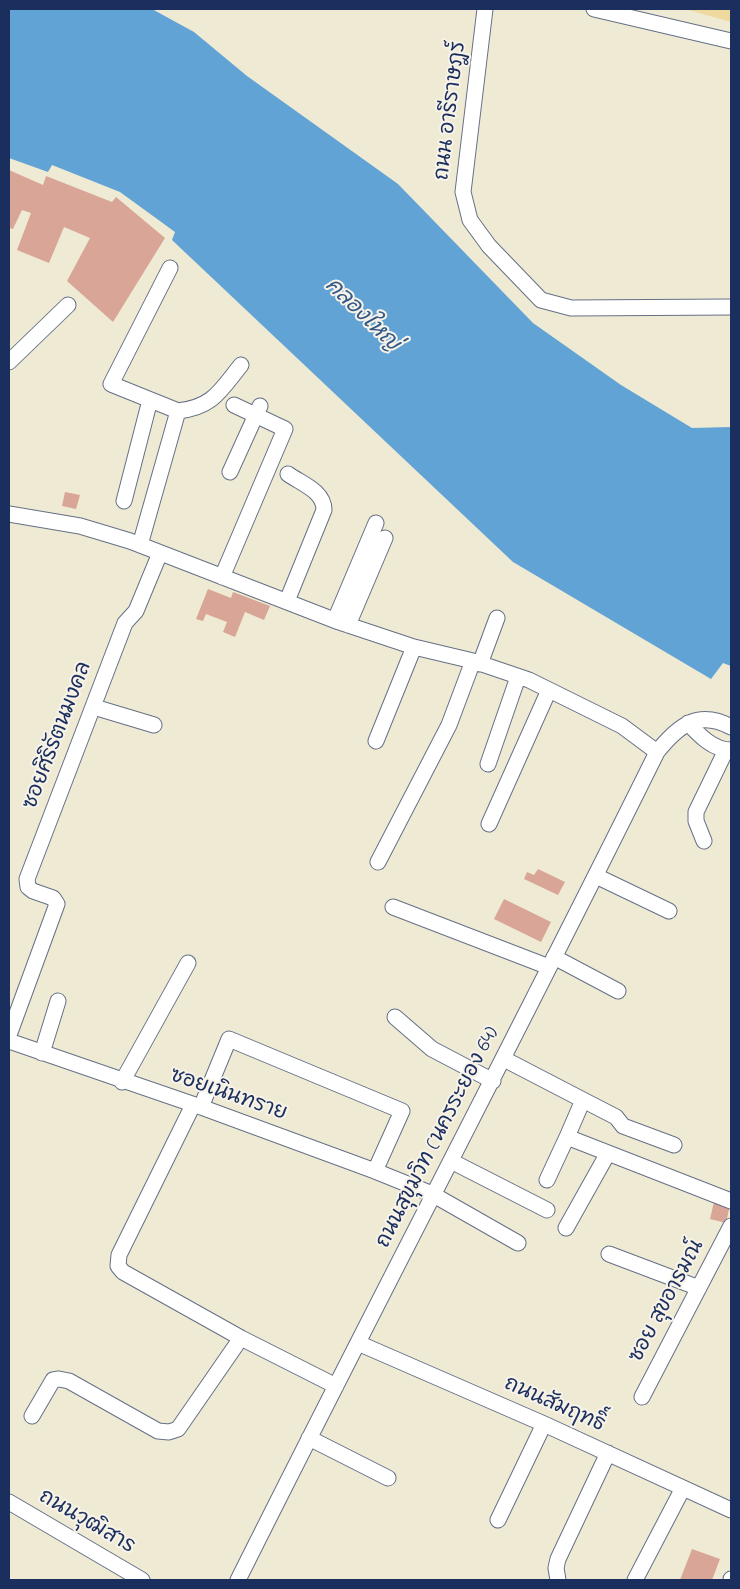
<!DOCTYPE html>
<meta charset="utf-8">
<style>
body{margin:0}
#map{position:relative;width:740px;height:1589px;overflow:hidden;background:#efead3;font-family:"Indie Flower",sans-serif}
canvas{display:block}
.frame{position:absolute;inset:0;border:10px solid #1b2f5e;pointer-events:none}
</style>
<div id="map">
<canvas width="740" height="1589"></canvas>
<div class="frame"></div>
</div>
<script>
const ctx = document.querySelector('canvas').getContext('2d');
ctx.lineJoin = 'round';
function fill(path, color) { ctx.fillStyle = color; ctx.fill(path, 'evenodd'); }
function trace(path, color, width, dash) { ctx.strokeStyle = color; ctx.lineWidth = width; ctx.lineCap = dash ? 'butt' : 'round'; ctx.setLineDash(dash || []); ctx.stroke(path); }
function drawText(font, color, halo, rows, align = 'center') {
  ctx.font = font + ' "Indie Flower","Playpen Sans Thai",sans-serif'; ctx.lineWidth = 4; ctx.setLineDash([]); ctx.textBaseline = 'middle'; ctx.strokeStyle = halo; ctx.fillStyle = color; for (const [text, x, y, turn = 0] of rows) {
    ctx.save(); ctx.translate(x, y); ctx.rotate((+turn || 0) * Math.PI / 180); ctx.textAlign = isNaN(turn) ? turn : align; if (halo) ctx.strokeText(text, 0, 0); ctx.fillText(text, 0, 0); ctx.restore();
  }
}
fill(new Path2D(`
 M685 9H731V22Z`), '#eeda9e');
fill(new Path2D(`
 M9 9H152L194 32 247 76 398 184 533 323 621 385 692 428 731 427V666L723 663 711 679 513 562 172 240 175 232 120 192 52 165 48 172 9 158Z`), '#61a3d5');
fill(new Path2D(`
 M9 170 43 185 46 176 112 202 116 197 165 238 113 322 67 281 90 238 64 227 49 263 17 250 31 213 22 210 13 229 9 228Z
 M65 492 80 495 76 509 62 506Z
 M208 589 231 598 233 592 270 606 264 620 245 612 235 637 223 632 227 622 206 614 203 621 196 619Z
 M538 869 565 882 558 895 524 879 527 872 534 875Z
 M504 899 551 922 541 942 494 919Z
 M714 1202 730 1205 726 1223 710 1219Z
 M692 1549 720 1559 712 1580H680Z`), '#d8a597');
const minor = new Path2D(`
 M485 9 463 192 470 220 489 246 541 300 571 308 731 307
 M594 9 731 41
 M9 362 68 305
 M178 411C213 407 220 391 241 365
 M230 472 260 406
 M124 501 150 400
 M9 514 80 526 130 541 339 622 414 647 473 661 529 680 622 726 657 752
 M140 545 178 411 111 384 170 268
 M222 577 285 429 234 405
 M287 601 324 510C324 491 302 484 288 474
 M335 620 376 523
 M348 625 385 538
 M480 664 497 618
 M94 707 154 725
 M688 723C699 735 713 750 731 750
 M376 741 414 647
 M488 764 518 677
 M489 824 549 690
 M704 841 696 821V812L726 750
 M378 862 449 725 473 661
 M596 876 669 911
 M393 907 549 967
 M554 957 618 991
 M395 1017 432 1049 493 1081
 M9 1035 57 904 53 898 33 891 28 887 27 879 125 623 136 611 160 553
 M9 1041 201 1107 375 1171 432 1194 518 1243
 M42 1053 58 1001
 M504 1059 583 1100 567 1137 731 1201
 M122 1082 188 963
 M583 1100 616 1117 623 1126 674 1145
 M193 1105 119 1255 118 1266 123 1272 241 1338
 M201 1107 229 1039 402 1111 375 1171
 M451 1161 547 1210
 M547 1180 567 1137
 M566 1228 608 1153
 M609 1254 699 1288
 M358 1343 544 1424 731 1510
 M642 1397 731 1226
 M32 1416 53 1380 59 1379 69 1381 158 1431 169 1432 178 1429 241 1338 336 1386
 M309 1438 388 1478
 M9 1502 142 1580
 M498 1520 544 1424
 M238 1580C376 1303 520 1030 657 752 678 726 698 709 731 727
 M558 1580 556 1568 558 1559 608 1453
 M635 1580 683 1488
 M731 1580V1579`);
trace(minor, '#657087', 17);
trace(minor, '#fff', 15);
drawText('21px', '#1b2f5e', '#f7f3e8', [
 ["ถนน อารีราษฎร์",452,111,-83],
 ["ซอยศิริรัตนมงคล",59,736,-69],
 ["ซอยเนินทราย",228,1096,19],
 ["ถนนสุขุมวิท (นครระยอง 64)",439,1138,-63],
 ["ซอย สุขอารมณ์",668,1302,-62],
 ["ถนนสัมฤทธิ์",554,1406,24],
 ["ถนนวุฒิสาร",86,1523,30]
]);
drawText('italic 22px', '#345888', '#f7f3e8', [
 ["คลองใหญ่",361,316,44]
]);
</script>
